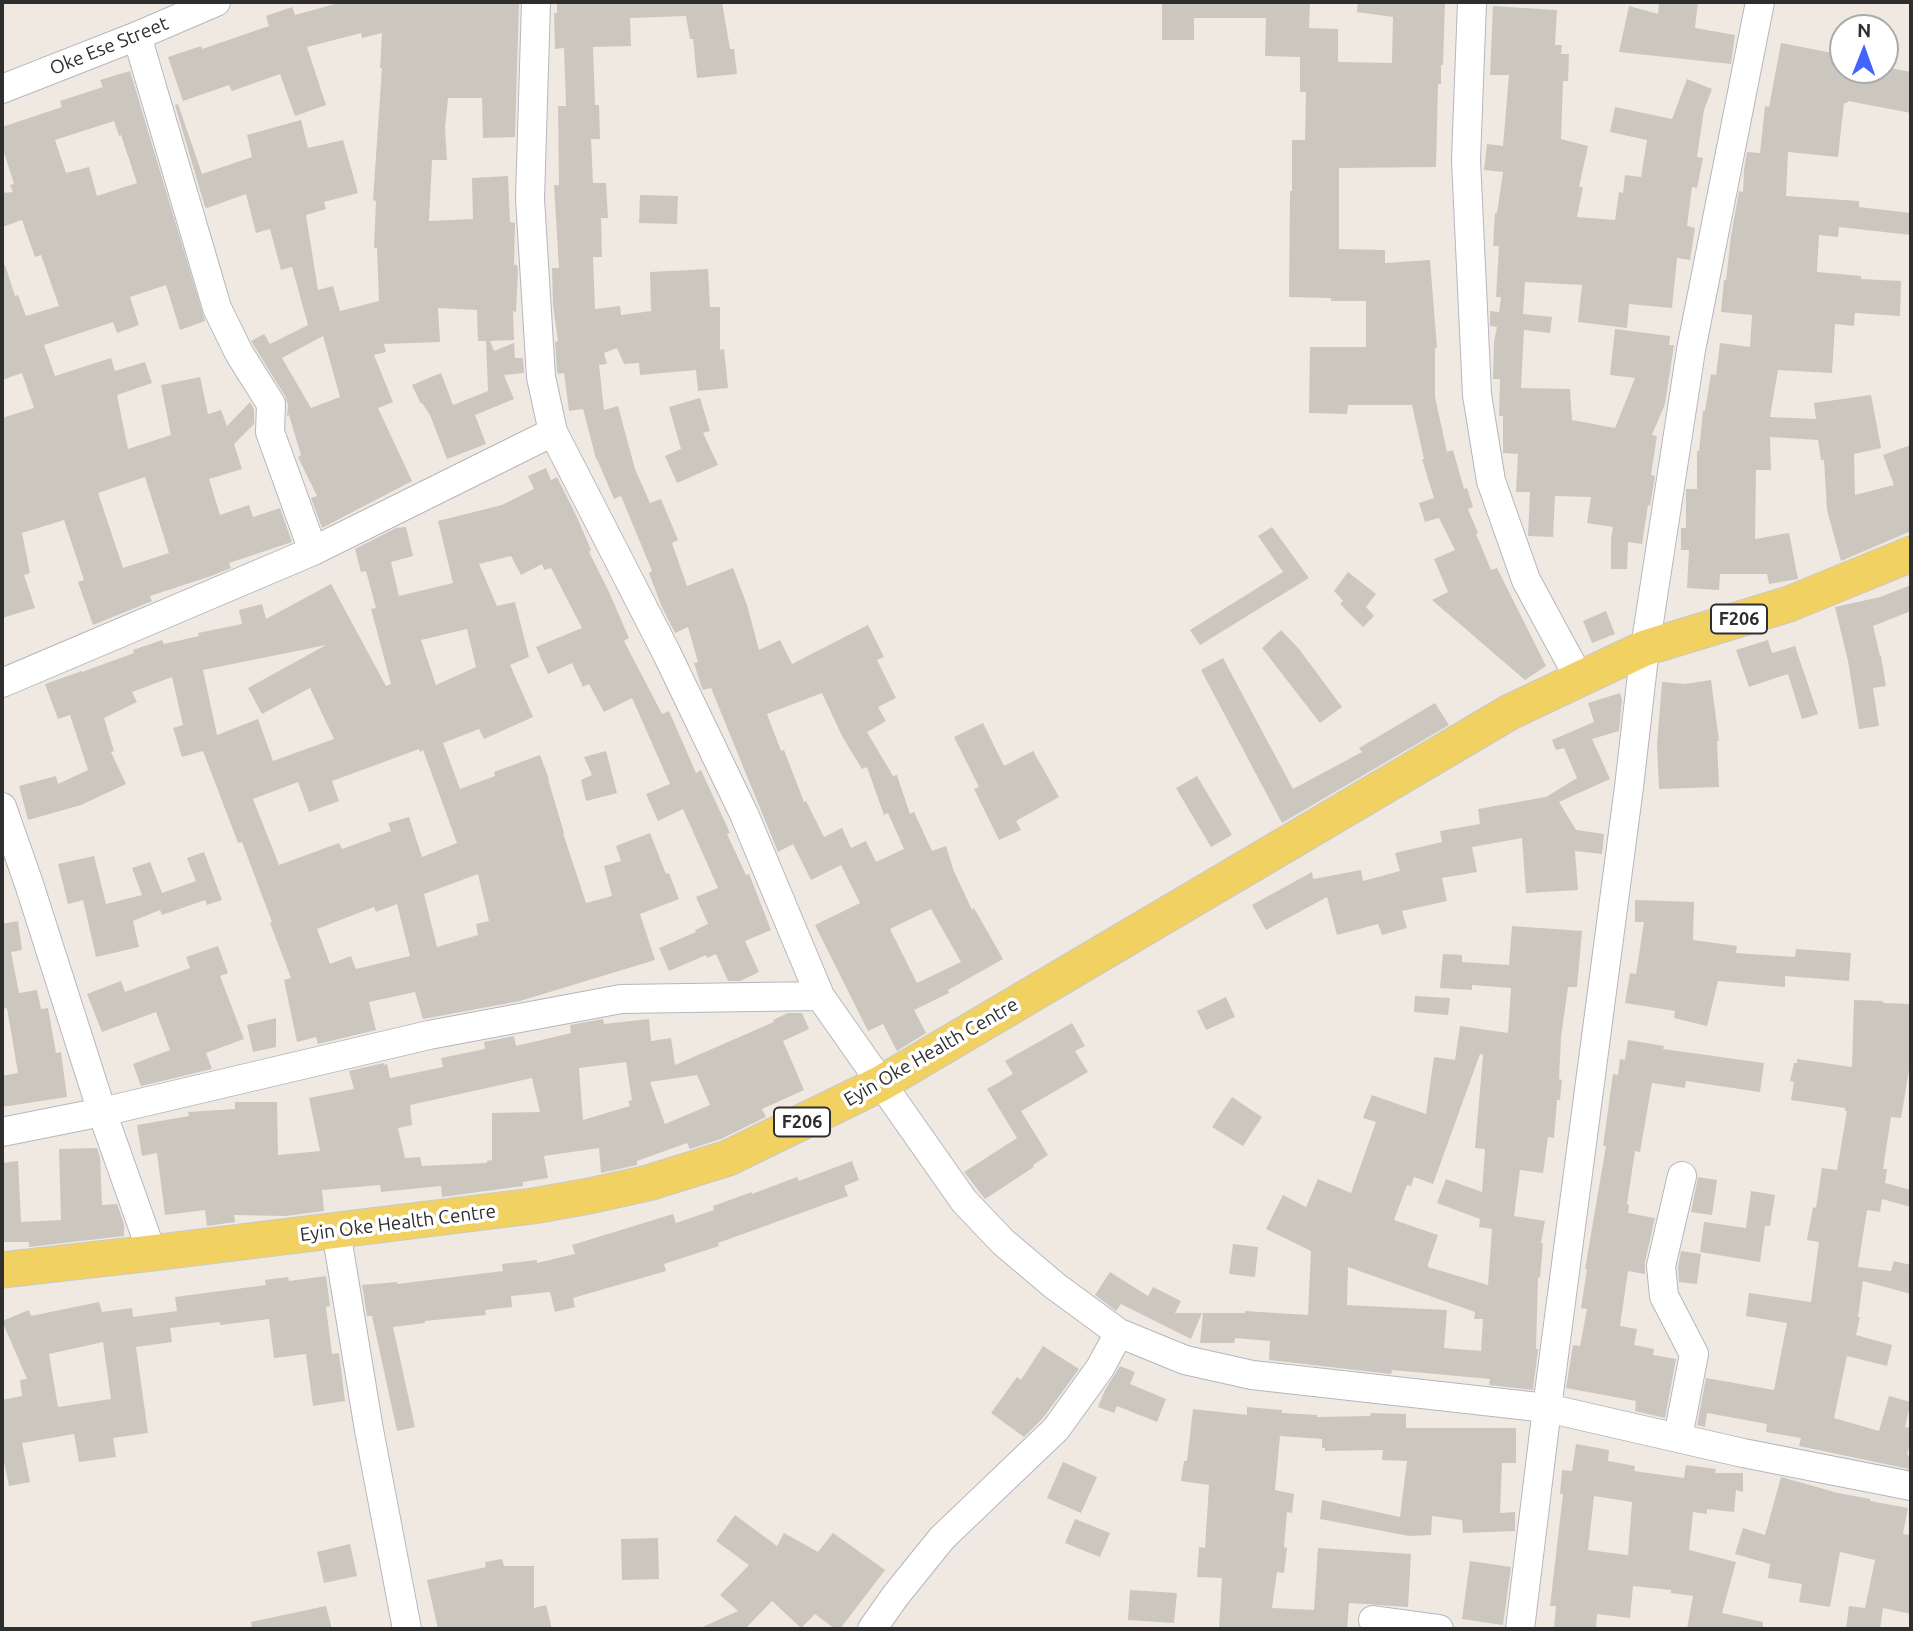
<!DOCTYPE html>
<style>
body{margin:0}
#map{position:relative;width:1913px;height:1631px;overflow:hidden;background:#efe9e1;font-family:Ubuntu,sans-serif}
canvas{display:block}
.frame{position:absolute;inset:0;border:4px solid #2e2e2e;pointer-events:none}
.north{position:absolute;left:1829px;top:14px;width:70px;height:70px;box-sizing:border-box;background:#fff;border:2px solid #ababab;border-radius:50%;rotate:1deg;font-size:19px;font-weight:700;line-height:28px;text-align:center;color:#2e2e2e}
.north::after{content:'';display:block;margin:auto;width:24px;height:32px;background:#4264fb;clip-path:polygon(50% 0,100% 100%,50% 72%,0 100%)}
</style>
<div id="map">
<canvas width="1913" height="1631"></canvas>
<div class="frame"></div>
<div class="north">N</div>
</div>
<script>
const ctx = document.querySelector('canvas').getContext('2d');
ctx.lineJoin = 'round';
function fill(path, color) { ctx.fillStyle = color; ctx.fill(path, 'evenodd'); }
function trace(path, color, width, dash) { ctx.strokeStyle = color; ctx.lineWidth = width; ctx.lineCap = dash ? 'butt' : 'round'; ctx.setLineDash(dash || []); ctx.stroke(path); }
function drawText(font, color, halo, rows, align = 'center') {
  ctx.font = font + ' Ubuntu,sans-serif'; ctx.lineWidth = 7; ctx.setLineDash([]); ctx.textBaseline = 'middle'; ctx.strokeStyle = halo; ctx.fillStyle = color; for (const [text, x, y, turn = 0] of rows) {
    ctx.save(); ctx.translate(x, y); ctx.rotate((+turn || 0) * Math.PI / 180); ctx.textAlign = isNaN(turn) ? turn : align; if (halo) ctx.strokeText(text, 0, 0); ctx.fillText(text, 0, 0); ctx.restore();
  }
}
fill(new Path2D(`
 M342 2H368L369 4 390 2H519L515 137 483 138 482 98H448L445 128 447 160H432L429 221 473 219 472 178 508 176 510 222 515 223 514 265H517L518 271 516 312 513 311 514 340 490 341 494 351 514 343 515 358H523L524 373 504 375 514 399 475 415 486 444 447 459 430 415 422 403 421 404 412 385 441 373 453 405 488 391 486 341H478L477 310 438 308 440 342 384 344 386 352 374 355 393 402 378 408 412 481 322 528 311 498 317 496 298 457 301 455 289 415 287 416 288 405 285 396 251 341 264 334 270 344 308 325 292 267 281 270 270 229 256 233 246 194 207 208 205 207 175 105 178 104 202 174 252 157 247 135 301 120 308 148 343 140 358 193 324 202 326 209 306 215 318 290 333 286 340 311 379 301 377 248H374L376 201 373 200 382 68H380L382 33 362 38 361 33 307 47 326 105 295 116 280 74 232 91 229 85 183 101 168 57 201 46 202 49 269 26 266 16 292 7 295 15ZM323 336 340 397 311 408 282 358Z
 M557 2H722L730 49H734L737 74 697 78 693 39H690L686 16 630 18 631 46 593 47 595 105H599L600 139H591L593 183H606L608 218H601L602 257H593L595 309 620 306 621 315 651 311 650 272 708 269 710 307H720V350L724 349 728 388 698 391 696 370 640 375 639 363 624 364 617 348 604 353 607 364 599 365 604 410 618 406 635 469 650 503 661 499 678 540 672 543 687 586 733 568 747 605 759 650 780 640 792 664 868 625 884 657 877 660 896 698 878 707 886 721 867 732 893 776 897 775 910 814 914 812 932 851 946 846 953 869 972 910 974 908 1003 959 948 990 949 993 914 1010 926 1033 897 1051 883 1024 868 1031 815 925 860 903 841 865 811 880 793 844 778 852 711 688 703 690 701 685 694 663 698 662 688 627 675 633 661 605 649 573 652 571 621 496 614 499 597 459H596L583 409 569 411 564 373 558 374 557 371 555 342 558 341 553 305 552 268H559L554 185H559L558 106H566L564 48 555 49 554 13H557ZM822 693 842 736 862 769 867 767 884 815 888 813 904 849 876 862 866 841 851 848 842 828 824 837 806 801 804 802 784 750 781 751 767 714ZM931 909 961 962 917 983 890 929Z
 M1162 2H1310L1309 28 1338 29V62L1392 63 1393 17 1357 12 1358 2H1445L1443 65H1441V84H1438L1436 167 1339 168V249L1385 250V263L1430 260 1437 348H1435V397L1447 452 1453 450 1464 489 1467 488 1473 507 1468 509 1478 533 1476 534 1491 570 1497 568 1546 666 1525 680 1432 600 1448 592 1434 559 1455 550 1439 518 1425 522 1419 503 1434 498 1422 459H1424L1412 405H1348L1347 414 1309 413 1310 347H1366V301H1331V298L1289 297 1290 191H1292V140H1305L1306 92H1300V57L1265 56 1266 18H1194V40H1162Z
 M1659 2H1698L1695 28 1735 35 1731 64 1619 52 1629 6 1658 14Z
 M1493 6 1557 10 1555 45H1562L1561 54H1569L1568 81H1563L1561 139 1588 146 1579 187H1583L1577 217 1615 220 1619 192 1623 193 1625 175 1641 177 1647 140 1610 132 1615 107 1672 119 1687 79 1712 89 1704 110 1697 157 1703 158 1697 188 1692 187 1687 226 1695 228 1690 260 1677 258 1672 308 1629 304 1627 328 1578 322 1582 285 1525 282 1523 314 1552 317 1550 333 1524 330 1521 388 1570 389 1572 420 1615 428 1635 378 1610 375 1615 329 1670 336 1669 345H1674L1665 404 1652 435 1657 436 1651 475 1655 476 1650 506 1648 505 1642 544 1628 542 1627 569H1611V539L1613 527 1587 523 1591 497 1555 496 1553 537 1528 536 1530 492H1516L1518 454 1503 453V416H1499L1500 379H1493L1494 342 1497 327 1490 326V311L1499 312 1501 297H1496L1499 246H1493L1495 213H1497L1503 172 1484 170 1487 144 1503 146 1509 75H1490Z
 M1781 43 1843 55V70H1885V67L1911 72V113L1848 101 1847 103H1844L1838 157 1788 152 1786 196 1859 201V207L1911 213V235L1839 227 1838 237 1819 235 1817 272 1861 276V279L1901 281 1900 316 1855 313 1854 326 1835 324 1832 373 1778 370 1770 417 1816 419 1814 403 1871 395 1881 448 1854 454 1855 495 1894 485 1883 455 1911 445V531L1841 561 1827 510 1824 460H1821L1818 440 1770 437 1771 470H1756L1755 539 1789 533 1798 579 1769 584 1767 574H1720L1719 590 1687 588 1689 550H1681V528H1686V489H1697V451H1699L1703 411H1705L1711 374 1716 375 1720 343 1750 347 1752 315 1721 312 1724 280H1726L1731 236 1739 191 1743 192 1744 170 1747 152 1760 153 1765 106 1769 107Z
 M130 71 205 321 180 330 166 285 130 297 139 325 117 333 113 322 44 345 55 376 111 358 115 371 145 362 152 383 117 395 128 449 171 435 161 385 200 377 208 414 221 410 227 426 250 402 254 409V424L234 444 242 469 209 479 220 515 249 505 253 517 280 508 292 542 229 563 231 568 211 576 150 596 152 601 93 625 78 582 84 580 64 520 22 533 30 573 24 575 35 608 2 618V418L34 408 22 373 2 380V266L5 265 15 296 18 295 26 316 59 306 41 255 35 257 22 220 2 227V193L13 192 10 185 14 184 2 146V127L62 107 60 101 103 87 100 80ZM114 121 119 136 121 135 137 183 97 196 89 167 66 173 55 140ZM145 477 169 553 123 568 98 493Z
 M640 195 678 196 677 224 639 223Z
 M700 398 710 431 703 433 718 465 677 483 665 456 681 449 669 407Z
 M546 468 551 480 557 477 576 515 591 550 589 552 609 592 629 638 624 641 662 714 669 711 696 773 701 770 730 833 727 834 746 875 749 874 757 894 771 930 745 941 759 972 740 981H728L716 954 707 958 706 955 669 971 659 948 696 932 695 930 708 924 696 897 718 888 683 809 658 821 646 794 670 784 632 698 604 712 589 684 583 687 572 663 548 674 536 647 582 628 551 568 544 570 542 564 521 575 511 556 479 564 497 606 515 602 529 657 510 665 533 717 484 739 479 729 443 743 460 789 495 776 494 772 540 755 549 779H548L564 833H563L586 903 612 896 604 866 621 861 616 846 650 833 666 874 669 873 679 899 640 914 655 960 520 1001 423 1019 415 992 369 1002 376 1030 318 1044 316 1037 297 1042 284 980 291 978 270 923 272 922 242 842 238 843 203 751 182 757 173 728 183 725 172 677 132 692 137 702 104 718 114 751 111 752 126 784 81 805 28 820 19 786 56 776 58 784 88 770 70 715 58 719 45 684 82 671V672L134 653 133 650 162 640 164 644 199 636 198 633 242 624 239 610 262 604 266 619 331 584 386 686 391 684 371 609 376 608 366 571 361 572 355 549 396 528 406 527 413 556 391 562 399 596 453 583 438 521 502 505 534 489 528 476ZM467 629 476 667 436 685 421 640ZM326 645 248 688 262 714 310 688 334 739 273 761 258 719 217 735 203 670ZM419 749 420 752 423 750 457 843 422 857 409 817 388 823 391 831 342 849 339 843 279 865 253 799 298 782 309 812 339 801 332 781ZM478 874 489 921 476 924 478 935 437 947 424 894ZM397 904 410 956 356 969 351 956 330 964 317 929 374 907 376 912Z
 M1272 527 1309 578 1200 645 1190 630 1283 572 1258 536Z
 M1348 572 1376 594 1366 607 1374 616 1363 627 1340 604 1343 601 1334 591Z
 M1911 585V611L1873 626 1880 656H1881L1886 686 1873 688 1879 726 1859 729 1848 661 1835 607 1880 597Z
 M1606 611 1615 634 1592 643 1583 621Z
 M1281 630 1299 649 1342 707 1320 723 1262 648Z
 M1768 640 1772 653 1795 646 1818 714 1802 719 1788 674 1749 687 1736 650Z
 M1223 658 1293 789 1362 752 1359 748 1435 703 1449 725 1282 823 1201 670Z
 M1711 680 1719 741H1717L1719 787 1659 789 1657 745 1662 682 1685 684Z
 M1620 693 1622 700 1619 731 1592 739 1610 779 1559 802 1576 830 1604 834 1602 854 1575 851 1578 890 1526 893 1522 838 1472 847 1477 872 1442 878 1447 901 1402 911 1407 928 1382 935 1378 924 1337 935 1327 897 1266 930 1252 905 1312 872 1313 879 1361 870 1363 881 1400 871 1395 853 1442 842 1440 831 1480 824 1478 809 1546 797 1577 778 1564 748 1556 750 1552 740 1594 722 1588 703Z
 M983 723 1004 766 1033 751 1059 797 1016 821 1021 830 999 840 974 789 979 787 954 737Z
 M606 751 617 793 586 801 581 780 592 775 584 757Z
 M1197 776 1232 835 1211 847 1176 788Z
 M204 852 222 900 207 905 205 900 162 915 160 910 133 921 139 947 96 957 83 900 68 904 58 864 94 856 106 904 142 895 132 868 150 862 162 893 196 881 187 858Z
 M1635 900 1694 902 1693 940 1737 946 1736 953 1795 957 1796 949 1851 953 1849 981 1785 976V987L1718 981 1707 1026 1674 1018 1675 1011 1625 1003 1630 973 1636 974 1644 922H1635Z
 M18 921 22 950 11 952 19 993 37 990 41 1009 48 1008 56 1053 61 1052 67 1097 2 1107V1076L18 1073 7 1008 2 1009V924Z
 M1512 926 1582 931 1577 987H1568L1561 1037 1559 1079 1562 1080 1560 1100H1557L1554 1138 1548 1137 1543 1173 1520 1170 1514 1216 1545 1221 1541 1243H1543L1540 1278 1538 1277 1536 1349H1538L1533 1390 1489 1385 1490 1379 1392 1370 1391 1374 1269 1360 1270 1341 1235 1338 1234 1343H1200L1203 1313H1245V1311L1308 1315 1311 1251 1266 1229 1283 1195 1306 1207 1318 1179 1351 1193 1376 1122 1363 1118 1372 1095 1426 1114 1434 1057 1455 1060 1460 1026 1508 1033 1511 988 1472 985V990L1440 988 1443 954 1462 955V962L1509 965ZM1480 1054 1483 1055 1475 1148 1485 1149 1482 1192 1446 1179 1437 1203 1480 1219 1479 1227 1492 1229 1488 1285 1428 1267V1264L1438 1235 1394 1220 1407 1185 1411 1186 1414 1177 1433 1184ZM1348 1267 1475 1312 1474 1319H1483L1481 1351 1444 1348 1447 1310 1347 1305Z
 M218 946 228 973 220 976 244 1039 206 1053 212 1069 141 1086 133 1064 170 1050 156 1012 102 1032 87 994 121 981 125 992 190 968 186 957Z
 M1415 996 1450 998 1448 1015 1414 1012Z
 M1226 997 1235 1017 1206 1030 1197 1011Z
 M1854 1000 1883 1001V1003L1911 1004V1058L1901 1118 1891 1117 1883 1169H1887L1885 1183 1911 1190V1207L1882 1199 1880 1212 1867 1210 1858 1267 1891 1271 1894 1261 1911 1265V1294L1863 1281 1858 1317H1860L1856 1335 1892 1345 1887 1366 1847 1356 1834 1418 1879 1431 1889 1396 1911 1402 1905 1427 1911 1428V1440L1907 1455 1911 1456 1909 1469 1799 1446 1801 1438 1766 1432 1767 1424 1707 1413 1705 1427 1697 1425 1706 1378 1774 1390 1787 1323 1746 1316 1749 1293 1811 1302 1819 1242 1807 1240 1813 1207 1816 1208 1822 1168 1837 1170 1847 1111H1845V1108L1791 1100 1794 1082 1790 1081 1794 1063H1797V1059L1852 1067Z
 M788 1013H802L809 1029 783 1041 804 1090 762 1109 766 1117 721 1139 690 1149 687 1143 637 1161V1165L601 1173 599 1148 544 1156 548 1178 523 1182V1186L442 1197 441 1186 381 1192 380 1185 322 1190 324 1211 286 1216 234 1215 235 1222 207 1226 205 1210 165 1215 157 1153 142 1156 137 1125 189 1116 188 1112 235 1109V1102H277L278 1155 320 1151 309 1098 354 1089 349 1071 384 1063V1065L387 1064 390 1078 443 1067 441 1058 485 1049 484 1042 514 1036 516 1046 571 1033 570 1025 603 1019 604 1024 649 1019 651 1041 671 1038 675 1065 774 1022 773 1020ZM626 1062 632 1100 628 1101 630 1106 583 1120 579 1068ZM697 1075 710 1105 665 1124 650 1082ZM532 1078 540 1112 492 1113V1160L487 1161V1163L422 1166 420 1157 405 1158 398 1128 412 1125 410 1105Z
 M276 1018V1047L253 1052 247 1025Z
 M1072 1023 1085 1046 1075 1051 1088 1072 1021 1111 1048 1155 1033 1165 1034 1167 985 1199 964 1172 1017 1138 987 1089 1013 1074 1005 1061Z
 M1628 1040 1664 1046 1663 1049 1764 1063 1760 1092 1686 1081 1685 1088 1652 1083 1640 1152 1635 1151 1627 1204 1629 1205 1628 1213 1655 1218 1645 1262V1274L1628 1271 1620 1326 1637 1329 1634 1345 1654 1349 1653 1355 1676 1359 1665 1418 1635 1411 1636 1401 1566 1388 1573 1345 1580 1346 1587 1309 1581 1308 1587 1269H1585L1606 1146H1603L1613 1074 1618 1075 1620 1059 1625 1060Z
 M1232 1097 1262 1117 1243 1146 1212 1127Z
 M97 1148 100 1157 102 1205 117 1204 124 1224V1236L29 1247V1242H2V1163L18 1161 21 1222 61 1220 59 1149Z
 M852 1161 859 1180 844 1186 848 1196 718 1243 719 1246 664 1264 666 1271 573 1298 575 1307 555 1312 550 1292 511 1296 512 1307 485 1310 486 1315 425 1321V1323L393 1327 415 1427 397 1431 372 1316H367L362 1285 397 1282V1284L503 1271 502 1264 537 1260V1263L575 1254 572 1245 673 1214 676 1223 714 1210 713 1206 752 1192V1194L797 1177 799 1181Z
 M1698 1177 1717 1180 1712 1215 1691 1212Z
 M1751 1191 1775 1195 1770 1226H1765L1760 1262 1700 1252 1704 1222 1746 1228Z
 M1233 1244 1258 1247 1255 1277 1229 1274Z
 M1681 1251 1701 1254 1697 1284 1679 1282 1678 1267Z
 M1110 1272 1148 1296 1153 1287 1181 1301 1175 1313H1202L1191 1339 1121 1304 1116 1311 1095 1295Z
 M326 1276 330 1306 326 1307 332 1354 339 1353 345 1401 313 1406 306 1354 274 1358 269 1319 220 1325V1322L170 1328 172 1342 136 1347 148 1433 113 1438 116 1457 79 1462 74 1434 22 1443 30 1482 9 1486 2 1452V1400L22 1396 20 1380 27 1379 2 1321 29 1310 31 1316 99 1302 102 1312 132 1308 133 1317 177 1311 175 1297 266 1285 265 1280 288 1277 289 1281ZM103 1342 111 1399 58 1407 49 1354Z
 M1043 1346 1079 1369 1043 1418 1024 1437 991 1413 1017 1377 1021 1380Z
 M1120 1366 1135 1372 1130 1384 1166 1399 1157 1422 1117 1406 1114 1413 1098 1407 1105 1390Z
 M1247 1407 1282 1410V1413L1317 1415V1417L1370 1416 1371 1413 1406 1414V1428H1516V1463H1502L1500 1513 1515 1512V1531L1463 1533 1462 1520 1432 1516 1431 1535 1409 1536 1320 1519 1322 1500 1400 1517 1407 1461 1382 1460 1383 1450 1325 1451V1448H1322V1439L1280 1436 1275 1490 1294 1494 1292 1513 1287 1512 1284 1547 1287 1548 1284 1573 1277 1572 1272 1608 1314 1610 1318 1548 1411 1554 1408 1607 1349 1603 1347 1629H1219L1222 1578 1197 1577 1199 1547 1205 1548 1209 1485 1181 1481 1184 1461H1187L1193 1409 1247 1415Z
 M1576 1444 1609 1450 1608 1461 1635 1466 1634 1471 1684 1478 1686 1465 1716 1469 1715 1473H1743V1492L1736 1490 1734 1512 1707 1509V1514L1693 1512 1689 1550 1736 1562 1722 1613 1763 1622V1629H1687L1693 1596 1671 1593V1590L1633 1586 1630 1618 1597 1614 1596 1629H1554L1556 1606H1550L1563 1494H1560L1562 1470 1572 1471ZM1594 1496 1632 1502 1628 1555 1588 1550Z
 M1063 1462 1097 1477 1081 1513 1047 1498Z
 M1781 1477 1838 1493 1870 1499V1501L1908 1508 1903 1534 1911 1535V1614L1883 1608 1880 1629H1846L1849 1606 1865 1608 1875 1560 1840 1552 1830 1607 1799 1602 1802 1584 1768 1578 1770 1564 1735 1554 1743 1528 1765 1535Z
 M735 1515 777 1546 784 1533 818 1552 833 1533 885 1570 840 1629H835L815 1614 801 1628 772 1601 745 1629H698L738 1611 720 1595 749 1565 716 1541Z
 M1075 1519 1110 1533 1100 1557 1065 1543Z
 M658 1538 659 1579 622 1580 621 1539Z
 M350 1544 357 1576 324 1583 317 1552Z
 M502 1559 504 1566H534V1608L546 1605 552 1629H438L427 1580 486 1567 485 1562Z
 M1470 1561 1511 1567 1503 1625 1462 1619Z
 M1130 1590 1177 1593 1174 1623 1128 1620Z
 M326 1606 332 1629H252L251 1622Z`), '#cbc7bf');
const minor = new Path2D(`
 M536 2 530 199 541 377 553 432 666 652 744 814 820 996 964 1201 1003 1242 1055 1286 1119 1333 1185 1360 1252 1375 1547 1408 1743 1453 1911 1486
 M1472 2 1466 160 1477 395 1491 481 1526 580 1579 678
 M137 36 217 308 239 353 271 404 270 432 313 551
 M2 89 137 36 216 2
 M2 683 313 551 553 432
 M2 807 29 884 102 1112 152 1253
 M2 1132 102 1112 429 1035 621 999 820 996
 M336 1231 369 1430 407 1629
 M1678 1437 1694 1354 1664 1296 1661 1266 1682 1176
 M1373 1620 1439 1629
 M872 1629 896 1595 942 1538 1056 1429 1100 1368 1119 1333
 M1520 1629 1547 1408 1629 787 1645 648 1691 350 1760 2`);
const major = new Path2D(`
 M2 1270 152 1253 533 1206 589 1196 648 1183 728 1158 880 1084 1510 712 1645 648 1789 604 1911 554`);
trace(minor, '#b4b7c1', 30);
trace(major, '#c9c9c9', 37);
trace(minor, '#fff', 28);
trace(major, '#f2d163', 35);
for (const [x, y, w] of [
 [1739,619,56],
 [802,1122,56]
]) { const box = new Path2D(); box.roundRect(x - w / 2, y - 14.5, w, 29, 5); ctx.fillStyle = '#fff'; ctx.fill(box); trace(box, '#2e2e2e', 2); }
drawText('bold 18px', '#2e2e2e', null, [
 ["F206",1739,619],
 ["F206",802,1122]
]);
drawText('19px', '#2e2e2e', '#fff', [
 ["Oke Ese Street",109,46,-22],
 ["Eyin Oke Health Centre",931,1052,-30],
 ["Eyin Oke Health Centre",398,1223,-7]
]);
</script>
